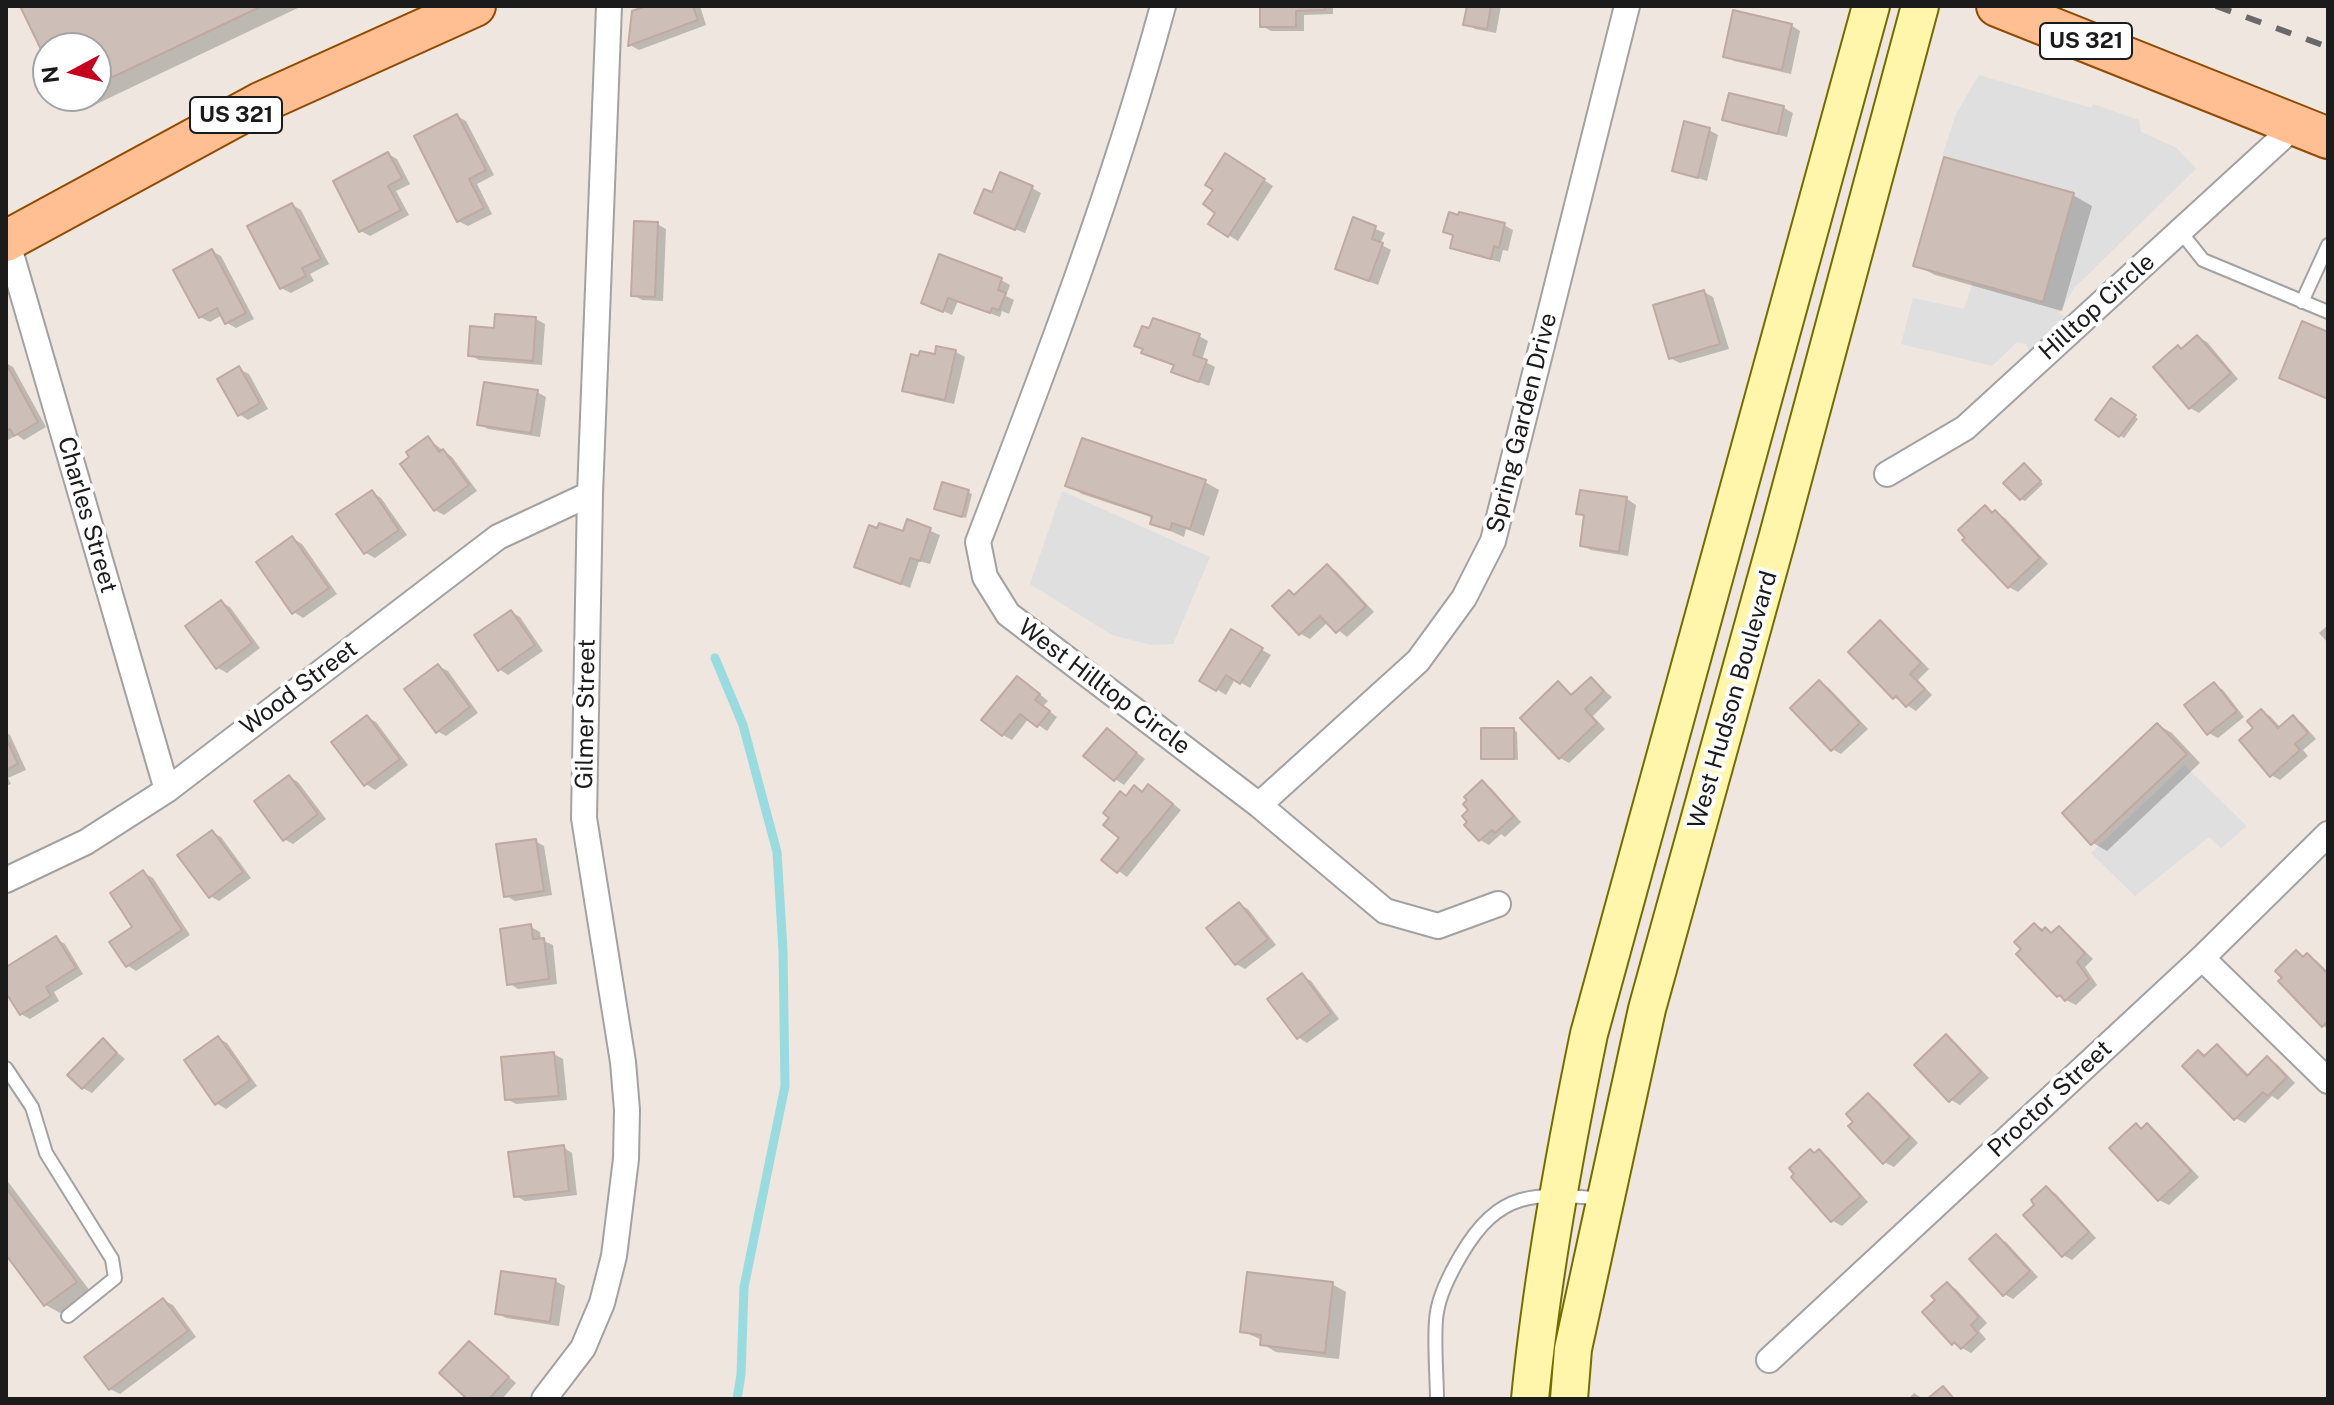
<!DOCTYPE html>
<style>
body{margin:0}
#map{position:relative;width:2334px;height:1405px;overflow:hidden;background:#eee6df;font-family:"Public Sans",sans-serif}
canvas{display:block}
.frame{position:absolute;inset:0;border:8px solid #1b1b1b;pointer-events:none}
.north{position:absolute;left:32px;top:32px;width:80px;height:80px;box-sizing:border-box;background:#fff;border:2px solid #a4a4a4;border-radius:50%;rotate:263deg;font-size:22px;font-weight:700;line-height:32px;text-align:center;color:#1b1b1b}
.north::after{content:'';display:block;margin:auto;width:28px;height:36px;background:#c5001f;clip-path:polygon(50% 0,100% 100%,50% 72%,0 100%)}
</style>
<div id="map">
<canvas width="2334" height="1405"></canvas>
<div class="frame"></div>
<div class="north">N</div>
</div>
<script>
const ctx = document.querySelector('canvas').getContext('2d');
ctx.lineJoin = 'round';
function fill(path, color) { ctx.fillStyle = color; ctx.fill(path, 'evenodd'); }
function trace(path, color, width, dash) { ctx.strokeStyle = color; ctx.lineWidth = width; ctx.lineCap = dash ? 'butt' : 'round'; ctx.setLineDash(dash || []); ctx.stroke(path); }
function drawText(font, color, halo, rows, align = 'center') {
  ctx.font = font + ' "Public Sans",sans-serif'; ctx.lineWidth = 8; ctx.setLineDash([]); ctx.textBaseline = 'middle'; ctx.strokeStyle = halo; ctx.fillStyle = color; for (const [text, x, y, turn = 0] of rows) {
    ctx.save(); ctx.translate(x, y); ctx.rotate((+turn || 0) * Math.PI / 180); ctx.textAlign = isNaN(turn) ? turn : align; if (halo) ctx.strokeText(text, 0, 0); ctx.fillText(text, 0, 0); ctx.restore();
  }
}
fill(new Path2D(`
 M1979 75 2092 108 2093 104 2139 120 2141 132 2177 148 2196 169 2074 288 2059 313 2070 320 2031 355 2026 344 2016 343 1992 366 1901 344 1913 298 1964 309 1973 282 2043 301 2073 194 1942 156 1956 114Z
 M1062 491 1210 557 1173 644 1151 645 1112 635 1030 584Z
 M2184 765 2247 826 2221 848 2209 837 2135 896 2091 853Z`), '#dfdfdf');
fill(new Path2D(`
 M23 6H302L86 109 66 96H96V48H48V59Z
 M652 6H700L706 25 639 50 630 45Z
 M1262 6H1333V14L1304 15V31H1271L1262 26Z
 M1461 6H1501L1496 33 1475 29 1466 24 1469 7Z
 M1791 25 1800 31 1791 74 1734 61 1725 56Z
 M1730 95 1784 108 1793 113 1787 137 1733 124 1724 119Z
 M457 116 466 121 494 175 477 184 492 214 468 226 458 221Z
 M1709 130 1718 135 1707 181 1674 170Z
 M388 154 397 159 410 184 396 191 409 215 370 236 361 231Z
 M1235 161 1273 186 1238 241 1211 224 1218 212 1215 189Z
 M1032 188 1041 193 1025 233 986 218 993 195Z
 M2073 195 2092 206 2062 311 1935 275 1916 265Z
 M292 205 301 210 329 264 310 274 314 281 291 293 281 288Z
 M1354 220 1385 233 1380 244 1391 250 1378 285 1346 273Z
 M657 224 666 229 663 301 642 300 633 295Z
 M1504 225 1513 230 1508 251 1503 250 1500 262 1461 252 1452 247 1455 236 1446 231Z
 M212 251 221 256 254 319 236 328 227 323 222 315 210 322 200 317Z
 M1001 280 1010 285 1006 296 1014 300 1009 314 1002 311 1000 317 958 301 952 315 923 302Z
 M1704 292 1713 297 1729 349 1680 363 1670 358Z
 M536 319 545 324 542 365 479 360 470 355 496 330Z
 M1199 336 1208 341 1202 360 1215 367 1209 386 1183 376 1174 371 1176 366 1153 358 1137 345Z
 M2198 337 2207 342 2238 379 2199 413 2190 408 2182 350Z
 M938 348 956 352 965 357 954 404 914 395 905 390 937 356Z
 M6 363 13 367 46 427 24 440 17 435 6 441Z
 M239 369 249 374 268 409 248 420 239 414Z
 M537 392 546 397 540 437 488 429 479 424Z
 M2112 401 2138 419 2124 438 2098 420Z
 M428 439 452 457 477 491 444 515 435 510Z
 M2028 468 2043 484 2025 501 2021 499Z
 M1205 482 1219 490 1204 536 1186 529 1184 537 1152 523 1154 518 1082 494 1068 485Z
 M943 484 972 494 966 518 940 511Z
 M372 492 381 498 407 535 375 558 366 553 339 515Z
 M1627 499 1636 505 1628 556 1591 550 1582 545 1586 517 1578 513Z
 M1985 507 2005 518 2048 564 2018 592 2009 587Z
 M909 522 940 535 930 564 919 561 910 588 856 566 904 534Z
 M292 538 302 544 337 594 303 618 294 612Z
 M1327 566 1336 571 1374 612 1347 637 1328 622 1310 639 1301 634 1275 606 1295 596Z
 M221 602 230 607 260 648 227 673 218 668Z
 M511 612 520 617 543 651 508 675 499 669Z
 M1880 623 1889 628 1929 669 1918 680 1932 695 1916 711 1894 697Z
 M2328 625V643L2319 633Z
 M1232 632 1271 655 1250 688 1235 679 1226 695 1202 680Z
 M438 666 448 671 478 713 446 736 437 731Z
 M1591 679 1612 697 1593 716 1605 729 1569 763 1560 758 1523 718 1558 684 1574 696Z
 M1819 682 1829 688 1868 729 1841 754 1832 749Z
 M1026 683 1048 701 1043 706 1057 717 1047 731 1029 718 1012 740 1003 735Z
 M2214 684 2223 690 2244 717 2218 738 2209 733Z
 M2261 711 2270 716 2281 728 2293 717 2302 723 2316 739 2303 750 2308 756 2280 780 2271 775 2256 728Z
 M367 717 376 722 408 765 375 790 366 784Z
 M2158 725 2172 733 2200 763 2107 851 2093 843Z
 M1107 730 1145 759 1124 785 1115 779Z
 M1513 730 1517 732 1518 760 1483 757Z
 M6 732 10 735 26 770 8 778 11 784 6 786Z
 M289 777 298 782 326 819 293 844 284 839Z
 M1482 783 1491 788 1521 822 1505 837 1501 834 1489 845 1480 840Z
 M1158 792 1181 810 1127 877 1104 860 1121 837 1127 798Z
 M212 832 221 837 251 878 219 901 210 896Z
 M535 841 544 846 552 895 515 901 505 895Z
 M144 873 153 878 190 935 136 971 127 965Z
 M1239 904 1248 909 1276 945 1245 969 1236 964Z
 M2035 925 2053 934 2059 928 2068 934 2093 959 2085 967 2097 985 2076 1005 2058 996Z
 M531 927 540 932 541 940 553 945 557 984 518 989 509 983Z
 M56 939 65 944 83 974 54 992 59 1001 30 1019 21 1014 6 990V970Z
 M2296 953 2317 961 2328 972V1028L2323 1026Z
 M1302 976 1311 981 1339 1019 1307 1043 1298 1037Z
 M1946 1037 1955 1042 1989 1078 1960 1105 1951 1100Z
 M218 1038 227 1043 257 1086 226 1109 216 1103Z
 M103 1041 125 1059 92 1093 83 1088Z
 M2217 1047 2226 1052 2250 1076 2268 1059 2277 1064 2295 1083 2278 1100 2272 1096 2245 1123 2235 1118 2198 1053 2206 1057Z
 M554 1054 563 1059 567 1100 516 1104 507 1099Z
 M1869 1095 1878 1101 1918 1143 1894 1167 1884 1162 1855 1122Z
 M2137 1126 2143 1130 2147 1126 2156 1131 2199 1177 2169 1205 2159 1200 2112 1149Z
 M563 1147 572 1153 577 1195 525 1201 516 1196Z
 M1819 1152 1828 1157 1868 1202 1842 1226 1833 1221 1794 1177Z
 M6 1179 90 1291 60 1313 46 1305 6 1252Z
 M2047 1188 2056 1194 2096 1238 2072 1260 2063 1255Z
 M1996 1237 2006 1242 2038 1277 2013 1299 2004 1294Z
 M555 1281 565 1286 559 1326 506 1318 497 1313Z
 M1332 1284 1346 1292 1339 1359 1276 1352 1262 1344V1340L1242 1331Z
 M1947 1284 1956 1289 1987 1323 1979 1331 1986 1339 1971 1353 1953 1343 1938 1300Z
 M163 1300 173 1305 196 1337 120 1394 110 1389Z
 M469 1343 516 1383 502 1399H470Z
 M1914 1393 1923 1399H1908Z`), '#0003');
trace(new Path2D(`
 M715 658 743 725 777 852 783 950 785 1086 744 1287 741 1375 737 1399`), '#9adbe0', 9);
const building = new Path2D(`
 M20 6H262L96 85V48H48V64Z
 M646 6H693L698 20 628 46 632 11Z
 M1260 6H1325V10L1296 11V27H1260Z
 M1467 6H1491L1487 29 1463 25Z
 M1733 10 1792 24 1782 70 1723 57Z
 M1729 93 1784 106 1778 134 1722 120Z
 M457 114 486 170 469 179 484 208 457 222 414 136Z
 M1684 121 1710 128 1698 178 1672 171Z
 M388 152 402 178 388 186 401 210 359 232 333 181Z
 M1225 153 1265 179 1228 237 1208 224 1215 213 1203 204 1213 190 1205 185Z
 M1944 157 2074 193 2043 302 1913 266Z
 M1000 172 1033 186 1015 230 974 213 984 189 992 192Z
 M292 203 321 259 302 268 306 276 280 289 247 226Z
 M1449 212 1458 215 1459 212 1505 223 1499 248 1494 246 1491 259 1450 248 1453 235 1443 232Z
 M1353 217 1376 226 1372 239 1383 243 1369 281 1335 269Z
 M634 221 658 222 655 297 631 296Z
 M212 249 246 313 225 324 217 308 199 318 173 270Z
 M939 254 1002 278 998 290 1006 293 999 310 992 308 990 313 948 298 943 312 921 303Z
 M1704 290 1720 344 1669 359 1653 305Z
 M495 314 536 317 533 361 468 356 470 326 494 328Z
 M1153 318 1200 334 1193 355 1207 360 1199 382 1171 372 1174 365 1141 353 1143 349 1134 346 1142 326 1149 328Z
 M2302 321 2328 332V399L2279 378Z
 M2197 335 2231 373 2189 409 2153 367 2178 345 2181 349Z
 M936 346 956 350 945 400 902 391 911 354 918 356 920 351 935 354Z
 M6 363 38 422 14 436 10 429 6 431Z
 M239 366 260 403 238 416 217 379Z
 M484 382 538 390 531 433 477 425Z
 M2111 398 2136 415 2119 437 2095 420Z
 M428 436 439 452 443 449 469 485 434 511 400 464 409 457 406 452Z
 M1082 438 1206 480 1190 529 1172 523 1170 530 1150 524 1152 516 1065 486Z
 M2024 463 2041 481 2020 500 2003 483Z
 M942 482 969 490 962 517 934 509Z
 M372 490 399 530 364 554 336 514Z
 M1580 490 1627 497 1619 552 1580 546 1584 515 1576 514Z
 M1985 505 1992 513 1995 510 2040 558 2008 588 1962 540 1965 538 1958 530Z
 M907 519 931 528 920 561 910 558 901 584 854 567 869 525 877 528 879 523 903 531Z
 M292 536 329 588 292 614 256 562Z
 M1327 564 1366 606 1336 633 1320 616 1299 635 1272 606 1289 590 1294 595Z
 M221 600 252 643 216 669 185 626Z
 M511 610 535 645 498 671 474 635Z
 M1880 620 1921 663 1910 674 1925 689 1906 707 1896 696 1893 699 1848 652Z
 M1231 629 1263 648 1240 684 1226 675 1216 691 1199 681Z
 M438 664 470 707 436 733 404 689Z
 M1017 676 1040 694 1035 700 1050 711 1037 727 1020 714 1002 736 981 720Z
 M1591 677 1604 691 1585 709 1597 723 1559 759 1520 718 1558 681 1571 695Z
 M1819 680 1860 723 1831 751 1790 708Z
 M2214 682 2237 711 2207 735 2184 705Z
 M2261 709 2278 728 2293 715 2308 733 2295 744 2300 750 2270 777 2239 740 2253 728 2247 721Z
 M367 715 400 759 364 786 331 742Z
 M2157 723 2187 754 2091 845 2062 813Z
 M1107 728 1137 753 1114 781 1083 756Z
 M1481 728H1514V759H1481Z
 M6 738 18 764 6 770Z
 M289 775 318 814 283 841 254 801Z
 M1482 780 1514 816 1495 833 1492 830 1479 841 1464 825 1467 822 1462 816 1468 810 1463 804 1467 800 1464 797Z
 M1148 784 1173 804 1117 873 1101 860 1119 838 1103 825 1109 818 1103 813 1120 791 1126 796 1134 785 1142 792Z
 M212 830 243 872 209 898 177 855Z
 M536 839 544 891 504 897 496 844Z
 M143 870 182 930 126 967 109 942 132 927 110 893Z
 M1239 902 1268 939 1235 965 1206 928Z
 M2034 923 2042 931 2045 927 2051 933 2059 926 2085 953 2077 962 2089 979 2065 1001 2060 995 2057 997 2016 954 2021 949 2014 942Z
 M531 924 533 939 544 938 549 979 507 985 500 929Z
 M56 936 76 968 46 987 51 996 20 1015 6 993V967Z
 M2296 950 2303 957 2307 953 2328 974V1021L2322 1027 2278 981 2282 978 2275 971Z
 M1302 973 1331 1013 1297 1039 1267 999Z
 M1946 1034 1981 1072 1949 1102 1914 1065Z
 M218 1036 250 1080 215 1105 184 1060Z
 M103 1038 117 1053 82 1089 67 1075Z
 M2217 1044 2247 1076 2267 1056 2287 1077 2268 1096 2263 1092 2234 1120 2182 1066 2198 1050 2204 1056Z
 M554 1052 559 1096 505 1100 501 1057Z
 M1868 1093 1910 1137 1883 1164 1848 1126 1853 1122 1846 1114Z
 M2136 1123 2141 1129 2147 1123 2191 1171 2158 1201 2109 1148Z
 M564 1145 569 1191 514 1197 508 1152Z
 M1810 1149 1814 1153 1819 1149 1861 1196 1831 1222 1791 1177 1794 1174 1789 1168Z
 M2046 1186 2089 1232 2062 1257 2023 1215 2034 1205 2031 1200Z
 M6 1188 77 1282 44 1306 6 1255Z
 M1996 1234 2030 1271 2003 1296 1969 1259Z
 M501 1271 556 1279 550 1322 495 1314Z
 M1247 1272 1333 1282 1325 1353 1260 1345 1261 1335 1240 1332Z
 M1947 1282 1979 1317 1971 1325 1978 1333 1961 1349 1954 1342 1952 1345 1922 1312 1935 1300 1931 1296Z
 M163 1298 188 1331 109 1390 84 1357Z
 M469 1341 509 1377 489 1399H467L439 1373Z
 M1943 1386 1954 1399H1927Z`);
fill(building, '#cdbeb8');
trace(building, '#c0a9a0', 2);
const lane = new Path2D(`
 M2180 231 2203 260 2328 312
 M2302 302 2328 245
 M6 1068 32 1107 46 1153 112 1259 115 1278 68 1316
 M1437 1399C1437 1376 1433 1333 1437 1312 1440 1293 1451 1272 1461 1255 1499 1190 1535 1192 1604 1199`);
const street = new Path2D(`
 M1163 6C1113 190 1046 365 978 542L985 577 1008 614 1259 805 1385 911 1438 926 1498 904
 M7 240 167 790
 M1887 474 1965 428 2296 125
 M1259 805 1418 661 1464 598 1493 541 1627 6
 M6 880 86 842 167 790 498 537 590 494
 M2202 958 2328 1081
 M1769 1360 2202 958 2328 834
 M544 1399 583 1348 602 1303 614 1256 626 1159 627 1110 623 1062 584 818 590 494 609 6`);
const secondary = new Path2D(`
 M1530 1399C1542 1276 1564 1155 1589 1034L1871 6
 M1569 1399 1573 1349 1647 1009 1777 539 1920 6`);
const primary = new Path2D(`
 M1997 6 2328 138
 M6 241 260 103 475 6`);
trace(lane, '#a2a2a2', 16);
trace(street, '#a2a2a2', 28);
trace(secondary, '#736d00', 40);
trace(primary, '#914a00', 44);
trace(lane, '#fff', 12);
trace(street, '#fff', 24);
trace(secondary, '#fff6ab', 36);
trace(primary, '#ffbf92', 40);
trace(new Path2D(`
 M2216 6 2328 47`), '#696969', 6, [16, 16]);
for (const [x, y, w] of [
 [2086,41,92],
 [236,115,92]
]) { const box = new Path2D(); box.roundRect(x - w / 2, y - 18, w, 36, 6); ctx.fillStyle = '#fff'; ctx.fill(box); trace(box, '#1b1b1b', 2); }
drawText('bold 22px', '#1b1b1b', null, [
 ["US 321",2086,41],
 ["US 321",236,115]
]);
drawText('24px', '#1b1b1b', '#fff', [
 ["Hilltop Circle",2097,307,-42],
 ["Spring Garden Drive",1522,423,-76],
 ["Charles Street",87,515,74],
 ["West Hilltop Circle",1104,687,37],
 ["Wood Street",299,688,-37],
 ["West Hudson Boulevard",1733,700,-74],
 ["Gilmer Street",586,714,-89],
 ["Proctor Street",2050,1099,-43]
]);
</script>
